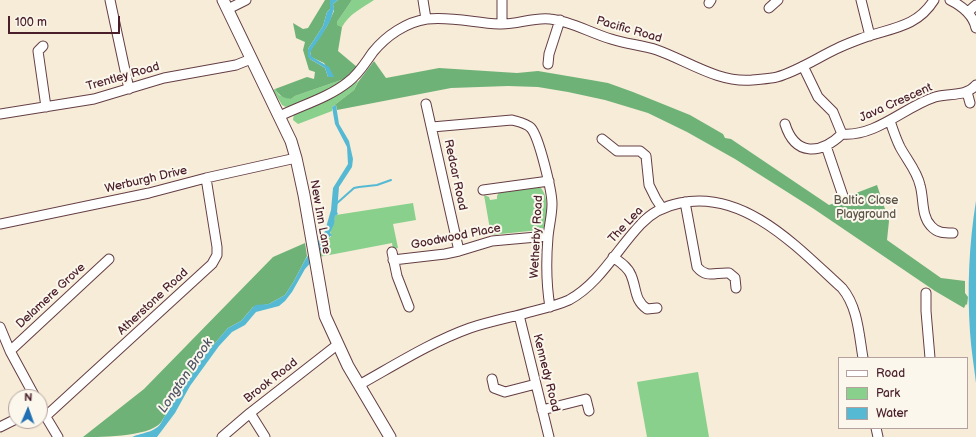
<!DOCTYPE html>
<style>
body{margin:0}
#map{position:relative;width:976px;height:437px;overflow:hidden;background:#f6ecd7;font-family:"Balsamiq Sans",sans-serif}
canvas{display:block}
.legend{position:absolute;left:838px;top:357px;width:130px;height:72px;box-sizing:border-box;background:#fbf7ec;border:1px solid #b4a19f;margin:0;padding:5px 7px;list-style:none;font-size:12px;color:#4a1f2b}
.legend li{display:flex;align-items:center;gap:8px;height:20px}
.legend b{width:20px;border:1px solid #b4a19f}
.north{position:absolute;left:8px;top:389px;width:40px;height:40px;box-sizing:border-box;background:#fbf7ec;border:1px solid #b4a19f;border-radius:50%;rotate:2deg;font-size:11px;font-weight:700;line-height:16px;text-align:center;color:#4a1f2b}
.north::after{content:'';display:block;margin:auto;width:14px;height:18px;background:#1f6fb2;clip-path:polygon(50% 0,100% 100%,50% 72%,0 100%)}
.scale{position:absolute;left:8px;top:16px;width:112px;height:18px;box-sizing:border-box;border:2px solid #4a1f2b;border-top:0;padding-left:5px;font-size:12px;line-height:14px;white-space:nowrap;color:#4a1f2b;-webkit-text-stroke:3px #fbf7ec;paint-order:stroke}
</style>
<div id="map">
<canvas width="976" height="437"></canvas>
<ul class="legend">
<li><b style="height:5px;background:#fff"></b>Road</li>
<li><b style="height:11px;background:#88d08b"></b>Park</li>
<li><b style="height:11px;background:#56b9d4"></b>Water</li>
</ul>
<div class="north">N</div>
<div class="scale">100 m</div>
</div>
<script>
const ctx = document.querySelector('canvas').getContext('2d');
ctx.lineJoin = 'round';
function fill(path, color) { ctx.fillStyle = color; ctx.fill(path, 'evenodd'); }
function trace(path, color, width, dash) { ctx.strokeStyle = color; ctx.lineWidth = width; ctx.lineCap = dash ? 'butt' : 'round'; ctx.setLineDash(dash || []); ctx.stroke(path); }
function drawText(font, color, halo, rows, align = 'center') {
  ctx.font = font + ' "Balsamiq Sans",sans-serif'; ctx.lineWidth = 4; ctx.setLineDash([]); ctx.textBaseline = 'middle'; ctx.strokeStyle = halo; ctx.fillStyle = color; for (const [text, x, y, turn = 0] of rows) {
    ctx.save(); ctx.translate(x, y); ctx.rotate((+turn || 0) * Math.PI / 180); ctx.textAlign = isNaN(turn) ? turn : align; if (halo) ctx.strokeText(text, 0, 0); ctx.fillText(text, 0, 0); ctx.restore();
  }
}
fill(new Path2D(`
 M352 0H374C362 8 349 14 342 27L336 25 337 22Z
 M344 79C333 91 308 99 293 106L286 107 282 105 273 90 275 89 279 95 291 99 295 96Z
 M358 81 354 90 332 107V111L298 124 293 120 294 114Z
 M540 187C550 198 546 213 546 227L539 230 491 235 484 195 489 197 490 200 497 199V196L499 192Z
 M413 203 416 220 393 224 398 248 393 249 392 243 319 257 318 254 324 248 328 238 331 237C329 231 334 223 335 216L336 215Z
 M698 372 709 437H647L637 382Z`), '#88d08b');
fill(new Path2D(`
 M325 0H331L330 9 327 12 323 26 308 49 310 59 325 68 328 77H333L324 63 311 57 310 51 327 26 334 11 333 4 338 0H352L337 22V25L342 27 338 51 357 67 344 79 295 96 291 99C283 98 280 96 275 89L307 77 314 79 315 72 309 70 303 50 305 42 296 38 293 23 303 29 308 28Z
 M374 61 386 78 439 68 517 73 538 71 591 80 608 83 633 92 690 115 723 134 725 138 731 139 829 205 851 197V195L877 185 889 221 887 240 941 278 965 281V293L968 297 967 305 966 304 964 308 935 291 814 209 735 159 687 132 648 113 605 100 568 92 538 87 508 86 451 88 337 110 336 105 332 107 354 90 358 82Z
 M305 243 307 256 294 281 285 295 269 304 253 307 241 321 228 328 204 356 163 419C156 437 103 437 83 437L144 389 273 257Z`), '#6eb277');
fill(new Path2D(`
 M330 0H338L333 4 334 9 330 21 320 38 312 49 310 53 312 57 329 67 334 77H328L325 68 310 59 308 57V49L323 26 327 12 330 9Z
 M336 105 339 124 349 141 353 159 352 167 339 187 337 212 338 214 335 216 334 224 330 233 332 235 328 238 324 248 305 269 292 292 285 301 279 306 256 312 245 325 232 332 219 346 190 386 175 413 157 437H132C143 432 158 433 163 419L204 356 228 328 241 321 253 307 256 305 269 304 285 295 294 281 305 260 325 231 331 210 333 188 348 164 347 147 335 124 332 107Z
 M976 201V383C974 366 971 349 970 332 967 289 969 243 976 201Z`), '#56b9d4');
trace(new Path2D(`
 M336 204 354 188 359 187 377 185 391 180`), '#56b9d4', 2);
const minor = new Path2D(`
 M110 0 129 89
 M423 0 426 19
 M861 0 870 36
 M950 0C962 6 973 14 976 28
 M709 3 711 0
 M769 8 778 0
 M228 9 246 0
 M968 12 976 5
 M502 24V0
 M43 46 38 51 46 107
 M548 64 549 54 560 20
 M803 66 818 97 833 112 842 134C876 137 904 107 935 97 949 93 966 97 976 85
 M967 92 970 103
 M426 104 459 251
 M0 114 94 99 164 78 236 65 251 59
 M280 116C302 105 328 98 348 82 359 74 365 63 373 52 386 36 406 22 427 19 451 16 475 23 499 24 516 25 533 17 550 19 571 21 590 33 611 39 626 44 642 45 657 50 688 61 718 83 752 80 760 79 770 79 777 77 798 71 817 58 836 49 844 45 852 42 860 39 888 28 916 29 934 0
 M890 121C893 130 896 139 900 147 907 160 917 171 920 185 924 198 921 216 931 226 937 233 944 233 953 233
 M785 124C795 156 820 155 842 134
 M432 127 512 120C519 122 526 123 531 128 539 137 552 191 552 204 552 215 549 226 548 237 546 261 546 283 550 307
 M602 139 617 151H640L646 156 649 185 656 199 662 208
 M826 146 843 196
 M483 190 549 181
 M685 202 697 267C707 279 715 272 729 273L735 278 736 288
 M0 224 149 193 206 178 296 158
 M392 252 397 276 409 307
 M613 257C620 262 628 267 631 275 637 289 634 300 647 309L657 308
 M393 260 445 254 459 251 492 241 548 236
 M926 293V311L930 358
 M519 315 549 437
 M0 327 10 351 35 397
 M10 351 109 259
 M492 379 494 388 505 392 536 384
 M359 385C395 365 431 342 470 328 491 321 513 317 534 311 546 308 558 305 569 300 600 283 617 249 641 224 652 212 665 206 680 203 745 189 799 249 842 288 858 307 859 335 863 358
 M40 407 58 437
 M542 410 586 399 589 411
 M250 413 265 437
 M46 416 212 264 217 255V247L206 178
 M0 427 16 419
 M876 428 878 437
 M222 437 250 413 337 345`);
const tertiary = new Path2D(`
 M223 0 291 141 296 158 304 195 325 316 348 366 390 437`);
trace(minor, '#643e45', 11);
trace(tertiary, '#643e45', 13);
trace(minor, '#fff', 9);
trace(tertiary, '#fff', 11);
drawText('12px', '#4a1f2b', '#fbf7ec', [
 ["Pacific Road",629,30,16],
 ["Trentley Road",123,77,-16],
 ["Java Crescent",896,103,-24],
 ["Redcar Road",455,175,78],
 ["Werburgh Drive",146,180,-13],
 ["New Inn Lane",320,217,80],
 ["The Lea",626,225,-47],
 ["Goodwood Place",456,237,-11],
 ["Wetherby Road",537,237,-87],
 ["Delamere Grove",51,296,-43],
 ["Atherstone Road",153,302,-43],
 ["Kennedy Road",546,373,76],
 ["Brook Road",271,381,-38]
]);
drawText('12px', '#5d5448', '#fbf7ec', [
 ["Baltic Close",866,201],
 ["Playground",866,215]
]);
drawText('italic 13px', '#4e5566', '#fbf7ec', [
 ["Longton Brook",186,376,-56]
]);
</script>
